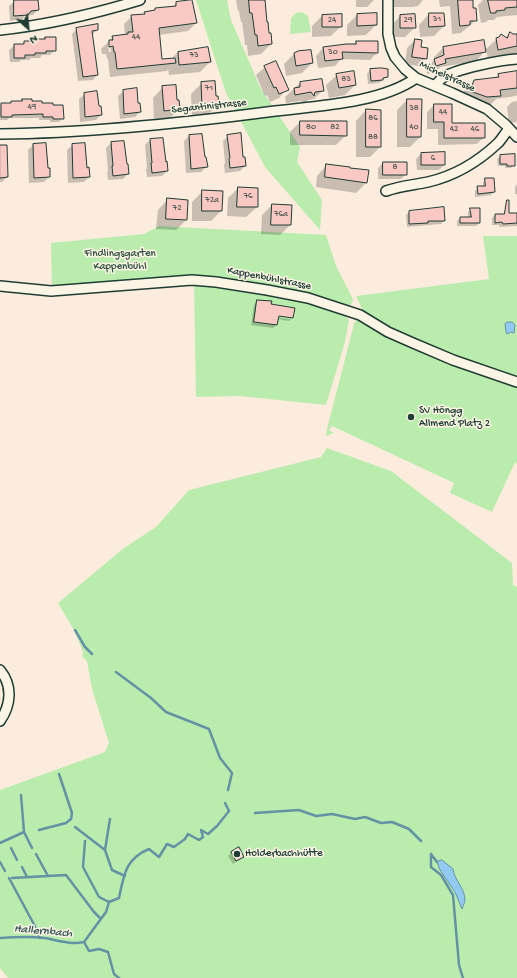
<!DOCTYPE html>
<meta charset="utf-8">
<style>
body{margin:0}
#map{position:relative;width:517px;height:978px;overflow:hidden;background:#fcecde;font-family:"Gochi Hand",sans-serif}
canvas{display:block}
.north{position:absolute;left:8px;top:8px;width:40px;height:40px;-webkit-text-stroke:3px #fcf5e5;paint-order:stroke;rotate:153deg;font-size:11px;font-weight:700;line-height:16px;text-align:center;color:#1f3d34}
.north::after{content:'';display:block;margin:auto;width:14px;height:18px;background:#1f3d34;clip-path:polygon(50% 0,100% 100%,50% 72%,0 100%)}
</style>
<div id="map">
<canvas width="517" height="978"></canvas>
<div class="north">N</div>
</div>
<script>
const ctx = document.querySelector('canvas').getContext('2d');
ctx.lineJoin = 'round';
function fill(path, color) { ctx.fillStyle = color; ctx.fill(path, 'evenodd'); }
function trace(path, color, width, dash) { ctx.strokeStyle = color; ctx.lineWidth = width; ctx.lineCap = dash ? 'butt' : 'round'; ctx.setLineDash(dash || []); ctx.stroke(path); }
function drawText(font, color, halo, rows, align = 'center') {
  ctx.font = font + ' "Gochi Hand",sans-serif'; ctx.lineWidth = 3; ctx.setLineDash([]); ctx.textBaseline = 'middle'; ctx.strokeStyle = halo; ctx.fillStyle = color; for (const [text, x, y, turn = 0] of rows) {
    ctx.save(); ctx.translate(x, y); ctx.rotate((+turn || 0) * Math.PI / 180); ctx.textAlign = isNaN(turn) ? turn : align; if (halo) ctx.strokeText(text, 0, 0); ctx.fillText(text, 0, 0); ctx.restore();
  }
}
fill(new Path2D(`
 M196 0H227L231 20 261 89 300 147 297 162 322 200 320 230 265 167 226 93Z
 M302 12 308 16 311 32 290 34 291 18 296 13Z
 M159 226 326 235 336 266 353 299 352 303 346 308 215 279 52 289 51 243 144 234Z
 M483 236H517V381L431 350 365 315 356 296 489 279Z
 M194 282 302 299 338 310 349 320 345 342 326 405 240 396 196 397Z
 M357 319 362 320 517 384V465L515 462 492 512 450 493 454 483 332 426 329 430 334 433 326 436 327 429 354 324Z
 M327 448 391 471 512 563 513 585 517 587V978H8L0 968V790L105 752 109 743 92 689 87 661 82 656 83 652 75 632 58 603 124 548 156 527 189 490 321 457Z`), '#baecad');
const water = new Path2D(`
 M508 322H512L515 325 514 333 511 332 507 334 506 332 505 324Z
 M442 860 453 869C454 880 465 888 465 900 465 902 463 906 462 909L455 892 440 870 437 862Z`);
fill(water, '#92caf1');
trace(water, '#6492a5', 1);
fill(new Path2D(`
 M16 0H37L38 10 33 15 25 16 22 19 10 21 9 6Z
 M236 0H261L271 44 261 54 248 56 247 45H245L242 22H241L239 11H238Z
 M356 0H374L367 7H356Z
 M391 0H423L418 6 412 7H392Z
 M439 0H472L476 20 461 33 452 34 450 6 440 7Z
 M483 0H517V15L497 17 494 20H488L486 22 481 23 478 5Z
 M176 3 196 23 188 31 158 35 161 60 171 59 178 52 210 62 200 72 169 75 168 69 167 71 110 77 108 59H107L106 54H102L101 49 113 37 125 36 124 24 132 16 143 15 145 13 153 12 156 9 173 7ZM108 43H110L111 52H109Z
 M429 14 444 26 434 36 420 37 419 25Z
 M357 15 376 25 366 35 347 36V25Z
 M322 16 341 26 331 36 312 37V26Z
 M400 16 415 27 405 37H391V26Z
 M77 29 97 30 92 35 97 75 93 80 78 81 72 34Z
 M510 33 513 35H517V56L488 59 486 50 476 61 440 67 436 72 427 74 426 69 434 60V57L443 48 483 41 485 50 501 35 505 38Z
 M45 38 55 50 50 55H42L40 58H31L29 60H21L19 62H10L9 50 15 45H22L25 42H34L36 40H43Z
 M415 40 426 58 418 66 405 64 407 48Z
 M357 42 377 53 370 60 341 59 335 66 318 68 316 56 323 48 353 45Z
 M294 54 312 63 302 73 286 76 284 64Z
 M265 67 287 89 279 98 270 102 267 95 265 96 256 75Z
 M370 70 387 76 379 83 368 84 367 74Z
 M517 72V95L516 96 496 99 490 105 477 107 460 101 464 91 475 81 495 78 499 75Z
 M337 75 355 85 345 95 329 98 326 85Z
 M321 80 323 90 314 99 308 100 304 104 301 101 286 103 285 97 300 83Z
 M202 83 215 98 218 105 207 115 192 117 191 94Z
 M163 87 176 101 179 109 169 119 154 121 153 98Z
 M124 91 137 105 140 112 135 117 120 119 118 96Z
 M85 94 101 115 96 120 80 122 79 99Z
 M22 100 31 102 63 118 59 122H50V120H39V118H9L7 120H0V106L1 104 20 102Z
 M407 100 420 137 410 147H397V110Z
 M517 101V122L509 123 507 107 512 102Z
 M434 105 451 124 484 137 477 144 438 145V129H427V112Z
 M366 110H380V147L370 157H356V121Z
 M300 122 346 135 336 145H290V132Z
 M189 136 206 167 201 172 186 173 184 141Z
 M228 136 245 166 240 171 225 173 224 165 225 163 223 141Z
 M150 140 167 171 162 176 147 177 146 169 147 168 145 145Z
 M123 142 128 174 123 179 108 180 107 172 108 171 106 148 111 143Z
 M33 145 47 169 49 177 44 182 29 183 28 150Z
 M73 145 86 169 89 177 84 182 68 183 67 150Z
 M0 146 7 177 2 182H0Z
 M421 154 444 165 439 170H417L416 159Z
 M501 156 514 165 511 168H505V166H498L497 159Z
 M383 163 406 174 401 179H378V168Z
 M327 165 349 169 366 183 356 193 316 187 317 176Z
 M486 179 494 192 491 195 475 197V191L478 187H483V182Z
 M517 184V194H515V187Z
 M238 188 257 207 246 217 227 216 228 198Z
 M203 191 221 211 211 221H192V202Z
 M168 199 186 220 176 230 156 229 158 210Z
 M272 205 291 206 290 225 280 235 261 234 262 215Z
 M471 209 479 223 476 226H457V221L460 218H468V212Z
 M409 212 444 220 441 224 407 227 406 215Z
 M505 213H517V226L500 227 499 225H492V218L495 215H503Z
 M257 301 270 302V305L294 309 292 318 289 321 277 319 276 325 273 328 251 325 254 305ZM274 315 291 317V319L274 317Z
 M232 852 243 857 233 864 228 856Z`), '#0003');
trace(new Path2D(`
 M75 630 85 647 92 654
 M116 672 151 698 166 712 209 729 220 758 232 773 228 790
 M21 795 24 832 32 848
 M255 813 299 810 316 816 332 814 355 819 365 817 381 823 392 822 409 829 421 841
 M75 827 105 850 112 870 125 876
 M39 830 66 823 71 819 72 813 59 774
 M85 841 83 867 99 897 109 902
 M0 843 24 832
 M11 848 17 860
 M105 850 110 819
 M36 854 48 876
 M431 854V867L441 875 453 895 459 965 463 978
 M431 854 437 862
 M0 862 5 871
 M22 867 27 877
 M9 878 37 930 40 938
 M12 878 66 875 94 912 101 919
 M0 938C15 937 29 936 44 938 58 940 69 945 84 942
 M119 978 114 974 108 952 99 949 89 951 84 942 106 912 109 902 119 898C124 875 125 859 149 849L159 857 167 844 174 847 185 839 188 834 199 840 203 837 201 830 208 834 217 826 229 811 225 803`), '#6492a5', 2.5);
const building = new Path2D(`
 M14 0H38L39 10 31 11 28 15 14 16Z
 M192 0 197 23 159 28 162 59 175 58 176 63 117 69 115 52H114L113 46 109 47V40H113L112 36 128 34V32H133L131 15 145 14 144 12 155 10V8L176 6V2Z
 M249 0H265L267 22H268L269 33H271L272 44 258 46 257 35H255L252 13H250Z
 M458 0H473V8H476L477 21H470V25L460 26Z
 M488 0H517V7L505 8V10L496 11V13H491Z
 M377 13V25L357 26V14Z
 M429 13H444L445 26 429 27Z
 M342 14V27H322V15Z
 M415 14 416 28H400V15Z
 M98 24V30L92 31 98 75 83 77 76 28Z
 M510 32 513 34H517V46L498 50 496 38 499 37 501 34 507 38Z
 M45 37H56V51H46V53H35V55H25V58H14V44H24V41H35V39H45Z
 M415 39 422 40 421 47 428 48 427 59 412 57Z
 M484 40 486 52 445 59 446 63 436 66 434 59 444 55 443 47Z
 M356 41H378V53L342 52 343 59 325 61 323 47 346 44H356Z
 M208 47 211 62 179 65 178 52Z
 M311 50 313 63 296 66 294 53 298 51Z
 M276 61 289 90 279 94 276 87 274 88 264 66Z
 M382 68 388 69V77L383 78V80L371 81 370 69Z
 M354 71 356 85 339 88 336 74Z
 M517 71V88L500 90 501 96 487 97 470 91 474 80 499 77 498 74Z
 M322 79 324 91 315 92 314 96 311 92 295 95 294 88 300 87V82Z
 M215 81 216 96H218L219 105 202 107 201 82Z
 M176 85 177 100H179L180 109 164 111 162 86Z
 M137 88 138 103H140L141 112 124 114 123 90Z
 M97 91 99 106H101L102 115 85 117 84 93Z
 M22 99H32V101H42V103H53V105H63L64 119H53V117H43V114L12 115V117H1V103H11V101H22Z
 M407 99H422L421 137H407Z
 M434 104H452V123H485V138H444V122H434Z
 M366 109 381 110V147H366Z
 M300 121H347V136L300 135Z
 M241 133 243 157H245L246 166 230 168 229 159 230 158 227 135Z
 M202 134 205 157H206L208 167 191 169 189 135Z
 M163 138 166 162 167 161 168 171 152 173 151 163H152L150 139Z
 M124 141 127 164H128L129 174 113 176 112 166H113L111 142Z
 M46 143 48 168H50V177L34 178 33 144Z
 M85 143 87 168 89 167 90 177 73 178 72 144Z
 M0 145H7L8 177 0 178Z
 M445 152V165H421V153Z
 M515 154V166H507V164H500V155Z
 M383 162H407V175H383Z
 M326 164 350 167V168L369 170 367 183 325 177Z
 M485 178H494L495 192 478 194 477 186H485Z
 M238 187 258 188V207H237Z
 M202 190 223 191 222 211H202Z
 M167 198 188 200 187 220 166 219Z
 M507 200H509V213H517V223L503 224 502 222 495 223V214H504Z
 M272 204 292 205 291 225H271Z
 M444 207 445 221H428V223L409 224V211Z
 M470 208H480V223H460V217H471Z
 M257 300 272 301 271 304 295 308 293 318 279 316 277 325 254 322Z
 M239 847 244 857 236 861 231 852Z`);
fill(building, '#fac9c3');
trace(building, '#1f3d34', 1);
const minor = new Path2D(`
 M388 0V34L391 48 395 57 405 69 416 78 452 93 487 109 506 125 517 137
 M0 30C48 25 94 14 140 0
 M435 86C437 83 439 81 441 79 453 69 501 60 517 59
 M0 134C92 133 184 123 275 111 318 106 381 103 416 78
 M386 191C400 186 414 185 428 182 454 176 479 161 498 143 502 139 505 133 509 129
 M0 286 51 291 192 280 216 282 267 290 308 298 360 315 388 332 413 343 453 360 517 382
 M0 670C13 686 11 705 0 721`);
trace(minor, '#1f3d34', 12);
trace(minor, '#fcf5e5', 9);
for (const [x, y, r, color] of [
 [411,417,4,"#1f3d34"],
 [237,854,4,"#1f3d34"]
]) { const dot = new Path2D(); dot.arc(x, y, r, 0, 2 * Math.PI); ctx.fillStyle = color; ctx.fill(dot); trace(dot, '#fcf5e5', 1.5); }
drawText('9px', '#566058', null, [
 ["31",437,20],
 ["24",332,21],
 ["29",408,21],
 ["44",136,38],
 ["30",333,53],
 ["73",194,56],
 ["83",346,80],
 ["71",209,89],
 ["49",32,108],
 ["38",414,109],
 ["44",443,113],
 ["86",373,119],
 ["80",311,128],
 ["82",335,128],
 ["40",414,128],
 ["42",454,130],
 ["46",475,130],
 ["88",373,138],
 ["6",433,159],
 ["8",395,168],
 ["76",248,197],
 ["72a",212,201],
 ["72",177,209],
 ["76a",281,215]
]);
drawText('11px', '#1f3d34', '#fcf5e5', [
 ["Michelstrasse",447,77,25],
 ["Segantinistrasse",209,107,-6],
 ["Kappenbühlstrasse",269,279,11]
]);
drawText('11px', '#365746', '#fcf5e5', [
 ["Findlingsgarten",120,254],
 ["Kappenbühl",120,267]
]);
drawText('11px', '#1f3d34', '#fcf5e5', [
 ["SV Höngg",419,411],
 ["Allmend Platz 2",419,424],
 ["Holderbachhütte",245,854]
], 'left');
drawText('italic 12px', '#36595a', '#fcf5e5', [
 ["Hallernbach",43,932,5]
]);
</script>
